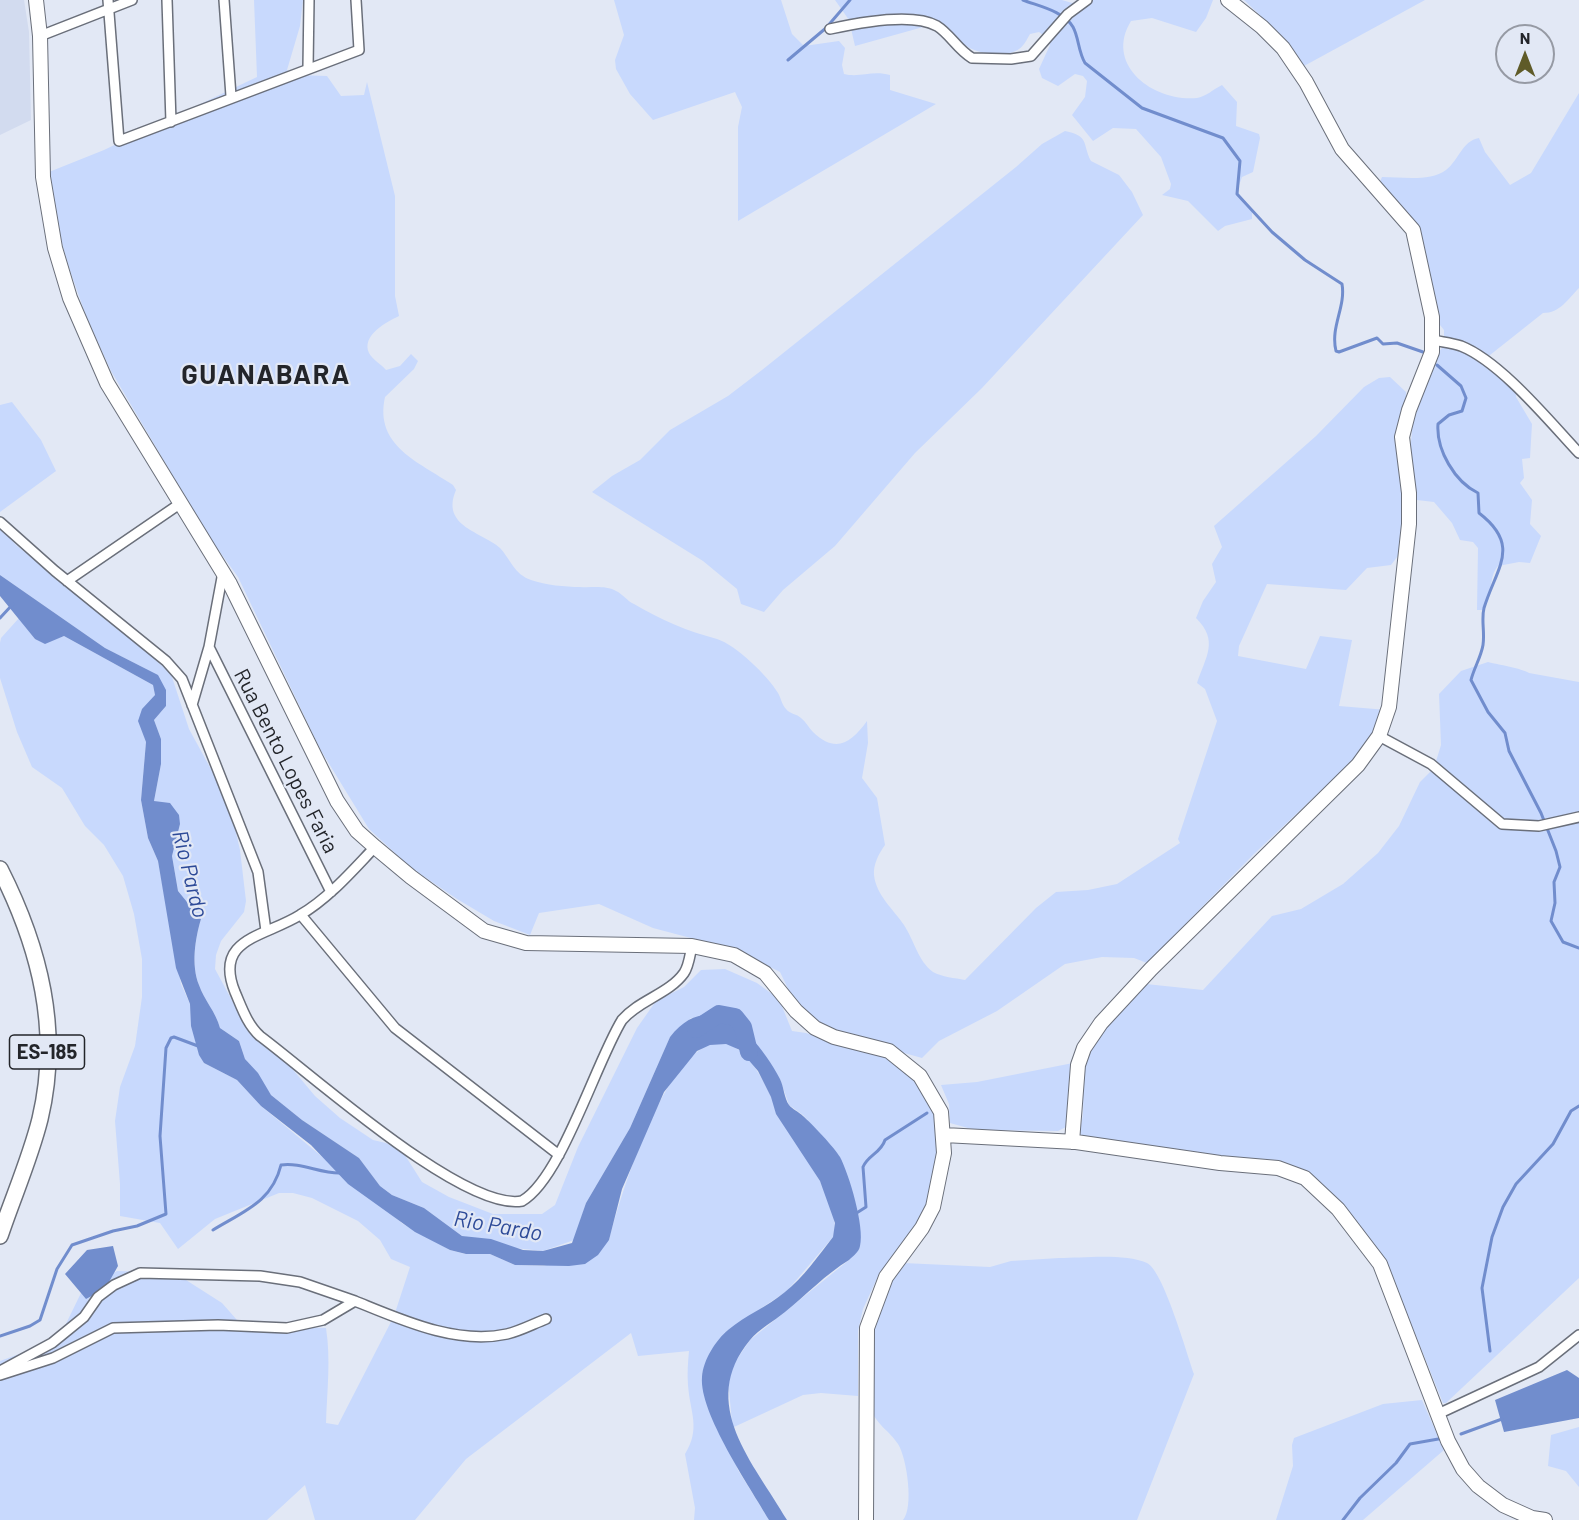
<!DOCTYPE html>
<style>
body{margin:0}
#map{position:relative;width:1579px;height:1520px;overflow:hidden;background:#e2e8f5;font-family:Barlow,sans-serif}
canvas{display:block}
.north{position:absolute;left:1495px;top:24px;width:60px;height:60px;box-sizing:border-box;background:#e2e8f5;border:2px solid #969aa4;border-radius:50%;rotate:0deg;font-size:16px;font-weight:700;line-height:24px;text-align:center;color:#23252a}
.north::after{content:'';display:block;margin:auto;width:21px;height:27px;background:#5f5b28;clip-path:polygon(50% 0,100% 100%,50% 72%,0 100%)}
</style>
<div id="map">
<canvas width="1579" height="1520"></canvas>
<div class="north">N</div>
</div>
<script>
const ctx = document.querySelector('canvas').getContext('2d');
ctx.lineJoin = 'round';
function fill(path, color) { ctx.fillStyle = color; ctx.fill(path, 'evenodd'); }
function trace(path, color, width, dash) { ctx.strokeStyle = color; ctx.lineWidth = width; ctx.lineCap = dash ? 'butt' : 'round'; ctx.setLineDash(dash || []); ctx.stroke(path); }
function drawText(font, color, halo, rows, align = 'center') {
  ctx.font = font + ' Barlow,sans-serif'; ctx.lineWidth = 4.5; ctx.setLineDash([]); ctx.textBaseline = 'middle'; ctx.strokeStyle = halo; ctx.fillStyle = color; for (const [text, x, y, turn = 0] of rows) {
    ctx.save(); ctx.translate(x, y); ctx.rotate((+turn || 0) * Math.PI / 180); ctx.textAlign = isNaN(turn) ? turn : align; if (halo) ctx.strokeText(text, 0, 0); ctx.fillText(text, 0, 0); ctx.restore();
  }
}
fill(new Path2D(`
 M0 0H24L29 32 31 120 0 135Z`), '#d2dbef');
fill(new Path2D(`
 M254 0H303L300 26 287 70 296 75 327 76 341 96 364 95 367 82 395 196V296L399 316C387 322 361 335 369 353 372 359 382 365 386 370L400 366 411 354 418 361 414 369 385 397C374 446 419 462 453 485L456 490C440 527 483 532 500 548 511 560 514 574 531 580 546 585 565 587 580 587 592 588 605 585 616 591 623 594 627 601 634 604 661 620 687 631 717 639 736 645 768 676 778 693 781 698 782 705 786 709 790 714 797 714 801 718 806 722 809 728 813 732 836 754 851 743 867 721L868 743 862 778 877 798 885 845C879 853 873 865 874 875 876 895 894 910 904 925 914 940 918 961 933 972 942 977 955 978 965 980L1036 908 1056 892 1088 890 1117 884 1180 843 1178 839 1217 721 1205 689 1197 683C1206 656 1219 641 1196 618L1203 601 1216 582 1212 564 1222 547 1214 526 1316 436 1364 387 1379 378 1390 377 1406 392 1407 402 1401 467 1404 548 1391 565 1367 568 1346 590 1267 584 1239 646 1238 656 1306 669 1320 636 1352 640 1339 706 1387 710 1369 745 1254 854 1147 963 1134 958 1102 957 1065 964 997 1011 939 1041 922 1058 833 1033 805 1013 792 997 780 972 736 950 653 928 599 904 539 913 530 935 494 921 457 899 410 867 369 829 320 749 238 577 209 537 111 371 86 316 68 265 56 221 49 172 104 150 257 77Z
 M614 0H781L792 34 804 46 839 41 845 48 842 65 844 74C860 78 872 70 890 75V90L936 104 738 221V127L742 107 735 92 653 120 630 94 616 69 615 60 624 35Z
 M835 0H1062L1072 3 1082 0H1213L1206 18 1196 32 1152 18 1131 21C1104 65 1153 102 1197 98 1205 97 1214 89 1222 85L1237 102 1236 126 1259 134 1260 138 1253 172 1242 177 1237 191 1252 210V219L1225 226 1218 231 1188 201 1162 195 1170 189 1171 184 1161 157 1136 129 1113 128 1093 141 1072 115 1085 97 1087 81 1083 76 1075 74 1058 86 1042 78 1039 69 1050 45 1046 37 1039 32 1030 34C1027 39 1024 46 1019 49 1007 58 979 54 968 47 954 38 952 24 934 24L855 46 849 20Z
 M1244 0H1425L1304 66 1285 39Z
 M1579 93V288C1568 299 1560 313 1543 313L1485 359 1515 382 1516 397 1532 424 1530 458 1522 459 1524 478 1520 483 1532 500 1530 524 1541 536 1530 563 1519 562 1498 566C1487 579 1495 595 1483 610H1477L1478 548 1473 542 1460 540 1452 523 1434 502 1417 500 1416 494 1410 452 1413 421 1436 356 1444 345V330L1436 320 1425 285 1426 253 1420 229 1379 184 1382 177C1401 177 1430 182 1446 170 1459 160 1462 141 1479 138L1485 152 1510 185 1531 173Z
 M1065 131C1090 136 1082 144 1091 161L1119 175 1132 192 1143 215 982 388 915 453 835 546 783 590 764 612 741 604 737 589 703 561 592 492 612 476 640 460 670 430 728 396 762 370 1016 167 1042 144Z
 M12 402 41 440 56 471 0 512V405Z
 M0 527 16 545 131 637 171 674 189 729 229 802 240 850 246 901 244 912 221 941 216 955 215 969 248 1030 279 1053 315 1096 340 1118 373 1140 386 1143 403 1152 422 1182 449 1197 493 1214H542L555 1205 578 1147 637 1028 656 1001 684 987 701 970 725 969 757 983 779 999 792 1031 806 1033 837 1044 890 1056 923 1085 940 1130 929 1198 923 1216 879 1274 863 1309 858 1331V1396L821 1393 803 1395 734 1427 732 1423 728 1379 731 1368 750 1340 849 1260 860 1245V1234L839 1156 803 1115 789 1105 780 1079 734 1021 709 1016 691 1018 670 1037 630 1128 586 1203 574 1240 543 1251 514 1248 462 1236 424 1208 392 1195 380 1186 359 1158 302 1120 271 1095 245 1059 239 1041 220 1028C216 1012 204 1000 199 985 191 965 195 939 201 919L178 891 172 856 180 824 160 803 154 801 161 764V739L154 720 166 706 146 669 105 648 0 575Z
 M19 618 35 639 52 640 64 636 153 685 155 695 139 720 146 742 141 800 148 838 158 861 181 984 190 1004 204 1063 237 1080 261 1106 403 1224 450 1250 465 1254H490L515 1265 544 1266 609 1240C618 1204 676 1003 739 1050 756 1063 764 1084 774 1102 789 1129 804 1155 820 1181 828 1197 839 1219 833 1237L787 1291 727 1331 708 1357 702 1374 738 1470 769 1520H694L695 1508 685 1454C701 1428 690 1413 688 1385 687 1373 688 1362 689 1351L638 1356 631 1333 466 1459 415 1520H315L305 1485 267 1520H0V1361L52 1342 61 1334 81 1293 117 1271 175 1273 222 1303 237 1320V1325L326 1328C331 1360 327 1391 326 1423L338 1425 394 1316 410 1267 391 1259 380 1240 358 1221 312 1198 293 1193H279L215 1219 178 1249 160 1223 120 1216V1184L115 1121 120 1087 135 1046 142 997V959L134 914 123 876 104 845 85 826 62 788 32 767 17 732 0 678V643L1 638Z
 M1488 662C1496 664 1524 669 1529 673L1579 682V1278L1446 1403H1443L1416 1336 1404 1330 1369 1249 1305 1180 1274 1170 1075 1137C1089 1118 1080 1094 1084 1072 1091 1037 1122 1009 1146 984L1203 990 1272 916 1301 909 1343 884 1378 853 1399 826 1420 782 1434 768 1441 745 1439 694 1461 671Z
 M1073 1063 1068 1126 1058 1131 975 1130 950 1123 949 1104 941 1085 977 1082Z
 M1059 1258C1083 1258 1125 1253 1147 1263 1163 1270 1187 1354 1194 1374L1137 1520H903C914 1508 907 1458 898 1444 890 1431 875 1424 871 1408 869 1398 871 1386 871 1375 871 1326 875 1304 903 1263L990 1267 1011 1261Z
 M1422 1400 1444 1450 1363 1520H1276L1293 1466 1292 1445 1294 1438 1383 1404Z
 M1579 1427V1487L1566 1471 1548 1466 1551 1435Z`), '#c8d9fd');
fill(new Path2D(`
 M0 575 105 648 158 675 166 690V706L154 720 161 739V764L154 801 170 803 179 815 180 824 172 856 178 891 201 919C195 939 191 965 199 985 204 1000 216 1012 220 1028L239 1041 245 1059 258 1073 271 1095 302 1120 359 1158 380 1186 392 1195 424 1208 462 1236 491 1239 523 1250 543 1251 572 1243 586 1203 630 1128 670 1037C711 984 759 1038 780 1079 784 1087 784 1098 789 1105 792 1109 799 1112 803 1116 811 1123 835 1148 840 1157 849 1174 865 1227 860 1246 859 1252 853 1256 849 1260 826 1274 806 1295 785 1312 774 1321 759 1329 750 1340 697 1404 754 1463 787 1520H769C750 1487 699 1413 702 1377 703 1360 716 1340 728 1330 746 1315 767 1307 785 1292 803 1278 819 1255 833 1237L835 1223 820 1181 776 1114 771 1097 758 1071 740 1050 726 1044 710 1045 697 1051 664 1092 622 1189 609 1240 598 1255 585 1264 569 1266 515 1265 490 1254H466L450 1250 415 1232 348 1184 311 1145 261 1106 237 1080 204 1063 199 1055 191 1026 190 1004 176 968 158 861 148 838 141 800 146 742 138 721 142 709 155 695 153 685 64 636 45 644 35 639 0 596Z
 M113 1246 118 1266 105 1289 86 1299 65 1274 87 1250Z
 M1567 1370 1579 1378V1418L1504 1432 1495 1400Z`), '#718dcd');
trace(new Path2D(`
 M1023 0C1038 6 1064 11 1073 27 1079 38 1078 51 1085 63L1142 108 1223 138 1240 161 1237 194 1272 232 1305 260 1342 284C1346 307 1330 327 1336 351L1339 352 1377 338 1383 344 1397 343 1423 352
 M788 60 826 28 850 0
 M1437 365 1461 386 1466 398 1462 411 1449 415 1438 424C1436 450 1455 482 1478 493L1479 513C1522 546 1496 568 1484 608 1481 620 1485 632 1483 645 1481 657 1474 668 1471 680L1488 712 1505 733 1509 751 1541 813 1556 851 1560 867 1554 882 1555 903 1551 921 1563 942 1579 948
 M0 618 13 604
 M855 1214 866 1207 863 1167C868 1155 881 1153 885 1140L927 1113
 M213 1230C244 1211 272 1202 281 1165 301 1162 321 1174 341 1173
 M0 1336 30 1326 40 1320 57 1269 72 1245 113 1231 137 1226 166 1214 160 1136 166 1048 171 1038 174 1037 198 1046
 M1490 1351 1482 1288 1492 1237 1503 1207 1516 1184 1553 1144 1571 1111 1579 1106
 M1461 1434 1502 1419
 M1343 1520 1360 1498 1396 1463 1410 1444 1444 1438`), '#718dcd', 3);
trace(new Path2D(`
 M696 1029 719 1014 735 1017 743 1027 749 1052`), '#718dcd', 18);
const street = new Path2D(`
 M108 0 119 141 359 50 356 0
 M167 0 171 122
 M224 0 231 96
 M830 29C857 23 912 12 937 26 950 34 958 50 972 58L1011 59 1031 56 1068 14 1087 0
 M40 36 132 0
 M308 68 309 0
 M1433 340C1442 342 1452 343 1461 346 1501 362 1549 421 1579 453
 M0 522 55 571 166 661 182 679 258 872 266 931
 M67 581 181 503
 M209 647 331 892
 M192 705 209 647 223 572
 M1379 736 1431 764 1502 824 1539 826 1579 817
 M375 847C352 871 329 898 300 915 265 937 213 938 235 992 242 1008 247 1024 260 1036 310 1073 464 1212 522 1201 561 1179 596 1062 622 1020 639 1000 669 994 684 973 689 966 690 954 692 946
 M301 915 395 1028 559 1155
 M0 1371 52 1343 84 1317 98 1297 114 1285 140 1273 260 1276 300 1282 355 1301
 M0 1375 53 1358 113 1328 218 1325 287 1328 323 1320 355 1301C402 1320 456 1345 507 1334 520 1331 533 1324 546 1319
 M1438 1414 1539 1367 1579 1335`);
const secondary = new Path2D(`
 M36 0 40 36 43 177 55 248 70 298 107 383 230 584 337 801 357 831 375 847 411 877 484 931 526 943 692 946 734 955 765 973 796 1011 815 1028 834 1037 889 1051 920 1076 941 1112 944 1153 933 1207 922 1228 886 1277 867 1328 866 1520
 M944 1135 1076 1142 1220 1163 1278 1168 1305 1178 1338 1209 1380 1264 1448 1441 1463 1469 1478 1486 1503 1505 1532 1518 1545 1520
 M1072 1142 1078 1065 1084 1048 1101 1023 1151 969 1358 765 1379 736 1389 707 1409 524V493L1402 437 1409 410 1432 352V317L1413 230 1342 149 1306 82 1283 48 1262 27 1228 0`);
const primary = new Path2D(`
 M0 869C40 948 61 1031 40 1119 30 1159 13 1197 0 1236`);
trace(street, '#6a6f7a', 12);
trace(secondary, '#6a6f7a', 16);
trace(primary, '#6a6f7a', 18);
trace(street, '#fff', 9);
trace(secondary, '#fff', 14);
trace(primary, '#fff', 15);
for (const [x, y, w] of [
 [47,1052,75]
]) { const box = new Path2D(); box.roundRect(x - w / 2, y - 17, w, 34, 4.5); ctx.fillStyle = '#e2e8f5'; ctx.fill(box); trace(box, '#23252a', 1.5); }
drawText('bold 20px', '#23252a', null, [
 ["ES-185",47,1052]
]);
drawText('21px', '#23252a', '#e2e8f5', [
 ["Rua Bento Lopes Faria",286,761,63]
]);
drawText('italic 22px', '#2d4a98', '#e2e8f5', [
 ["Rio Pardo",190,874,76],
 ["Rio Pardo",498,1226,10]
]);
ctx.letterSpacing = '1.5px';
drawText('bold 27px', '#23252a', '#e2e8f5', [
 ["GUANABARA",266,375]
]);
ctx.letterSpacing = '0px';
</script>
